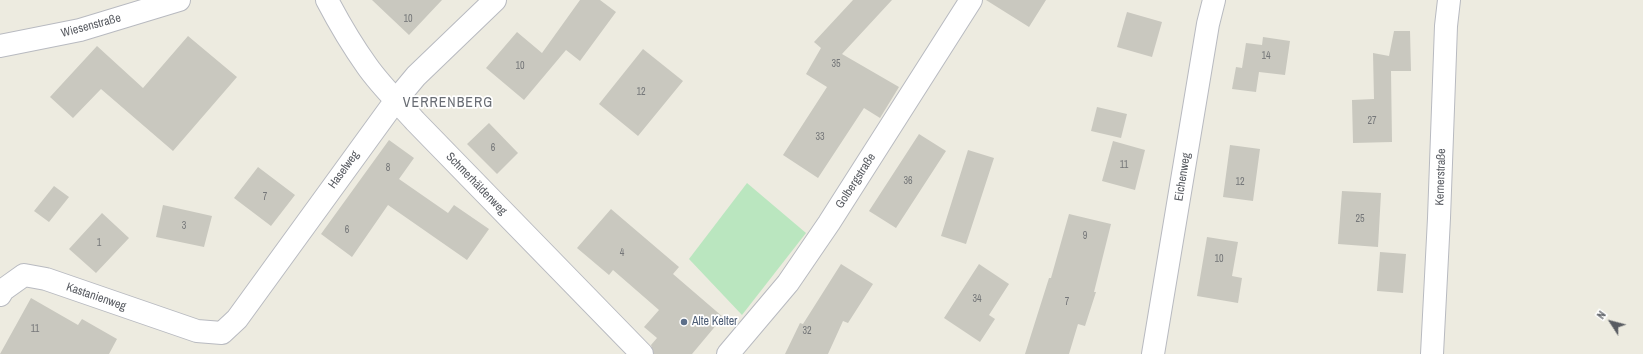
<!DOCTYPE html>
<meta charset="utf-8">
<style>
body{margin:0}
#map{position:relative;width:1643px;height:354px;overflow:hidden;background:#edebe0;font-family:"Archivo Narrow",sans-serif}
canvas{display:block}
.north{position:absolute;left:1591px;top:302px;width:40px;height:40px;-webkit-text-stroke:3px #fff;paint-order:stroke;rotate:306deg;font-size:11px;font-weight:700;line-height:16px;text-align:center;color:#595c62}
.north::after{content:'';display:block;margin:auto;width:14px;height:18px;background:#595c62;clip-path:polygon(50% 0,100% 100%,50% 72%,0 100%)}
</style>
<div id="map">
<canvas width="1643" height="354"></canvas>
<div class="north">N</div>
</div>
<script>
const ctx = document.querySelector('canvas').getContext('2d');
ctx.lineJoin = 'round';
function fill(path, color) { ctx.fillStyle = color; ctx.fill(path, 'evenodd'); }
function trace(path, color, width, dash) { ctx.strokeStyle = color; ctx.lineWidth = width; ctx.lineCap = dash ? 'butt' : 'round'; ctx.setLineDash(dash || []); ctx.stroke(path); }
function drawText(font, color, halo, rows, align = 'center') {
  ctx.font = font + ' "Archivo Narrow",sans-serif'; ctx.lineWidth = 3.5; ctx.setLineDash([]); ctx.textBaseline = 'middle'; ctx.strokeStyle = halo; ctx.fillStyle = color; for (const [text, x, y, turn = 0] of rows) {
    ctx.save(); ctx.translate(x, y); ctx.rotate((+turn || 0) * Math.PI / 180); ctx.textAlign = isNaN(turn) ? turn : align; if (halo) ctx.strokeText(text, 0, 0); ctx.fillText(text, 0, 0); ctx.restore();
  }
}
fill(new Path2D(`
 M747 183 806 233 742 315 689 259Z`), '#bae6bf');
fill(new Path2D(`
 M372 0H442L409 35Z
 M580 0H600L616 12 580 61 566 50 524 100 486 68 517 32 542 53Z
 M853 0H892L842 54 899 87 880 118 864 108 818 178 783 155 827 87 806 74 821 48 814 42Z
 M986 0H1046L1029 27Z
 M1127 12 1162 22 1152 57 1117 47Z
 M1394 31H1410L1411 71H1391L1392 142 1353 143 1352 100 1374 99 1373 53 1389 56Z
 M188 36 237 77 173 151 101 89 73 118 50 97 97 46 143 88Z
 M1263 37 1290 41 1285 75 1259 72 1256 92 1232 89 1236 67 1242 68 1246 43 1262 45Z
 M643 49 683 81 638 136 599 104Z
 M1097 107 1127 114 1121 138 1091 131Z
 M489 123 518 153 497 174 467 144Z
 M919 134 946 151 896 228 869 211Z
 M389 140 414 158 399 179 448 213 454 205 489 229 467 260 388 205 352 257 321 234Z
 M1113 141 1145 150 1135 190 1102 181Z
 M1230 145 1260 149 1253 201 1223 197Z
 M968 150 994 158 966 244 941 236Z
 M258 167 295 195 271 226 234 198Z
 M54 186 69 197 49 222 34 211Z
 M1342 191 1381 193 1378 247 1338 244Z
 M163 205 212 216 204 247 156 237Z
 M611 209 679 267 673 274 723 317 692 354H654L651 345 657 338 644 327 659 310 613 270 609 275 577 248Z
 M102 213 129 238 96 273 69 249Z
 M1069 214 1111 224 1094 292H1096L1085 326 1078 324 1069 354H1025L1049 278H1051Z
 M1207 237 1238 242 1232 276 1242 278 1238 303 1197 296Z
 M1380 252 1406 254 1403 293 1377 291Z
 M841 264 873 284 848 323 843 321 828 354H785L800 323 803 324Z
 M979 264 1009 284 989 315 995 319 980 342 944 318Z
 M31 298 78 325 82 319 117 339 109 354H0Z`), '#c9c8bf');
const minor = new Path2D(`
 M327 0C339 23 352 45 367 66 381 86 399 103 415 121L642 354
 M0 46 80 30 179 0
 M0 295 3 290 24 275 46 279 197 331 222 333 237 319 396 100 416 76 495 0
 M728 354 788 283 829 223 971 0
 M1153 354 1208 24 1214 0
 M1432 354 1439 218 1446 26 1449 0`);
trace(minor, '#b8bac0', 24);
trace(minor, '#fff', 22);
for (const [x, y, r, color] of [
 [684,322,4,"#5c6f8a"]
]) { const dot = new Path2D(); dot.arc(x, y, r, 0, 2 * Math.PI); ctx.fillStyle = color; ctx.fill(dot); trace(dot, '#fff', 1.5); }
drawText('10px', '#757779', null, [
 ["10",408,19],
 ["14",1266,56],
 ["35",836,64],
 ["10",520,66],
 ["12",641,92],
 ["27",1372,121],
 ["33",820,137],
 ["6",493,148],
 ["11",1124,165],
 ["8",388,168],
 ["36",908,181],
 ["12",1240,182],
 ["7",265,197],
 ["25",1360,219],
 ["3",184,226],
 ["6",347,230],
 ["9",1085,236],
 ["1",99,243],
 ["4",622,253],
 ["10",1219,259],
 ["34",977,299],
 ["7",1067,302],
 ["11",35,329],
 ["32",807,331]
]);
drawText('12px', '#595c62', '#fff', [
 ["Wiesenstraße",91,26,-15],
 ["Haselweg",344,170,-54],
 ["Eichenweg",1183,177,-81],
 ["Kernerstraße",1441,177,-88],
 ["Golbergstraße",856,181,-57],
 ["Schmerhäldenweg",476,184,46],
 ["Kastanienweg",96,297,19]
]);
drawText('12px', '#4e5e75', '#fff', [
 ["Alte Kelter",692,322]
], 'left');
ctx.letterSpacing = '1px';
drawText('14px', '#696d74', '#fff', [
 ["VERRENBERG",448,103]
]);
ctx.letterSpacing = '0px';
</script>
